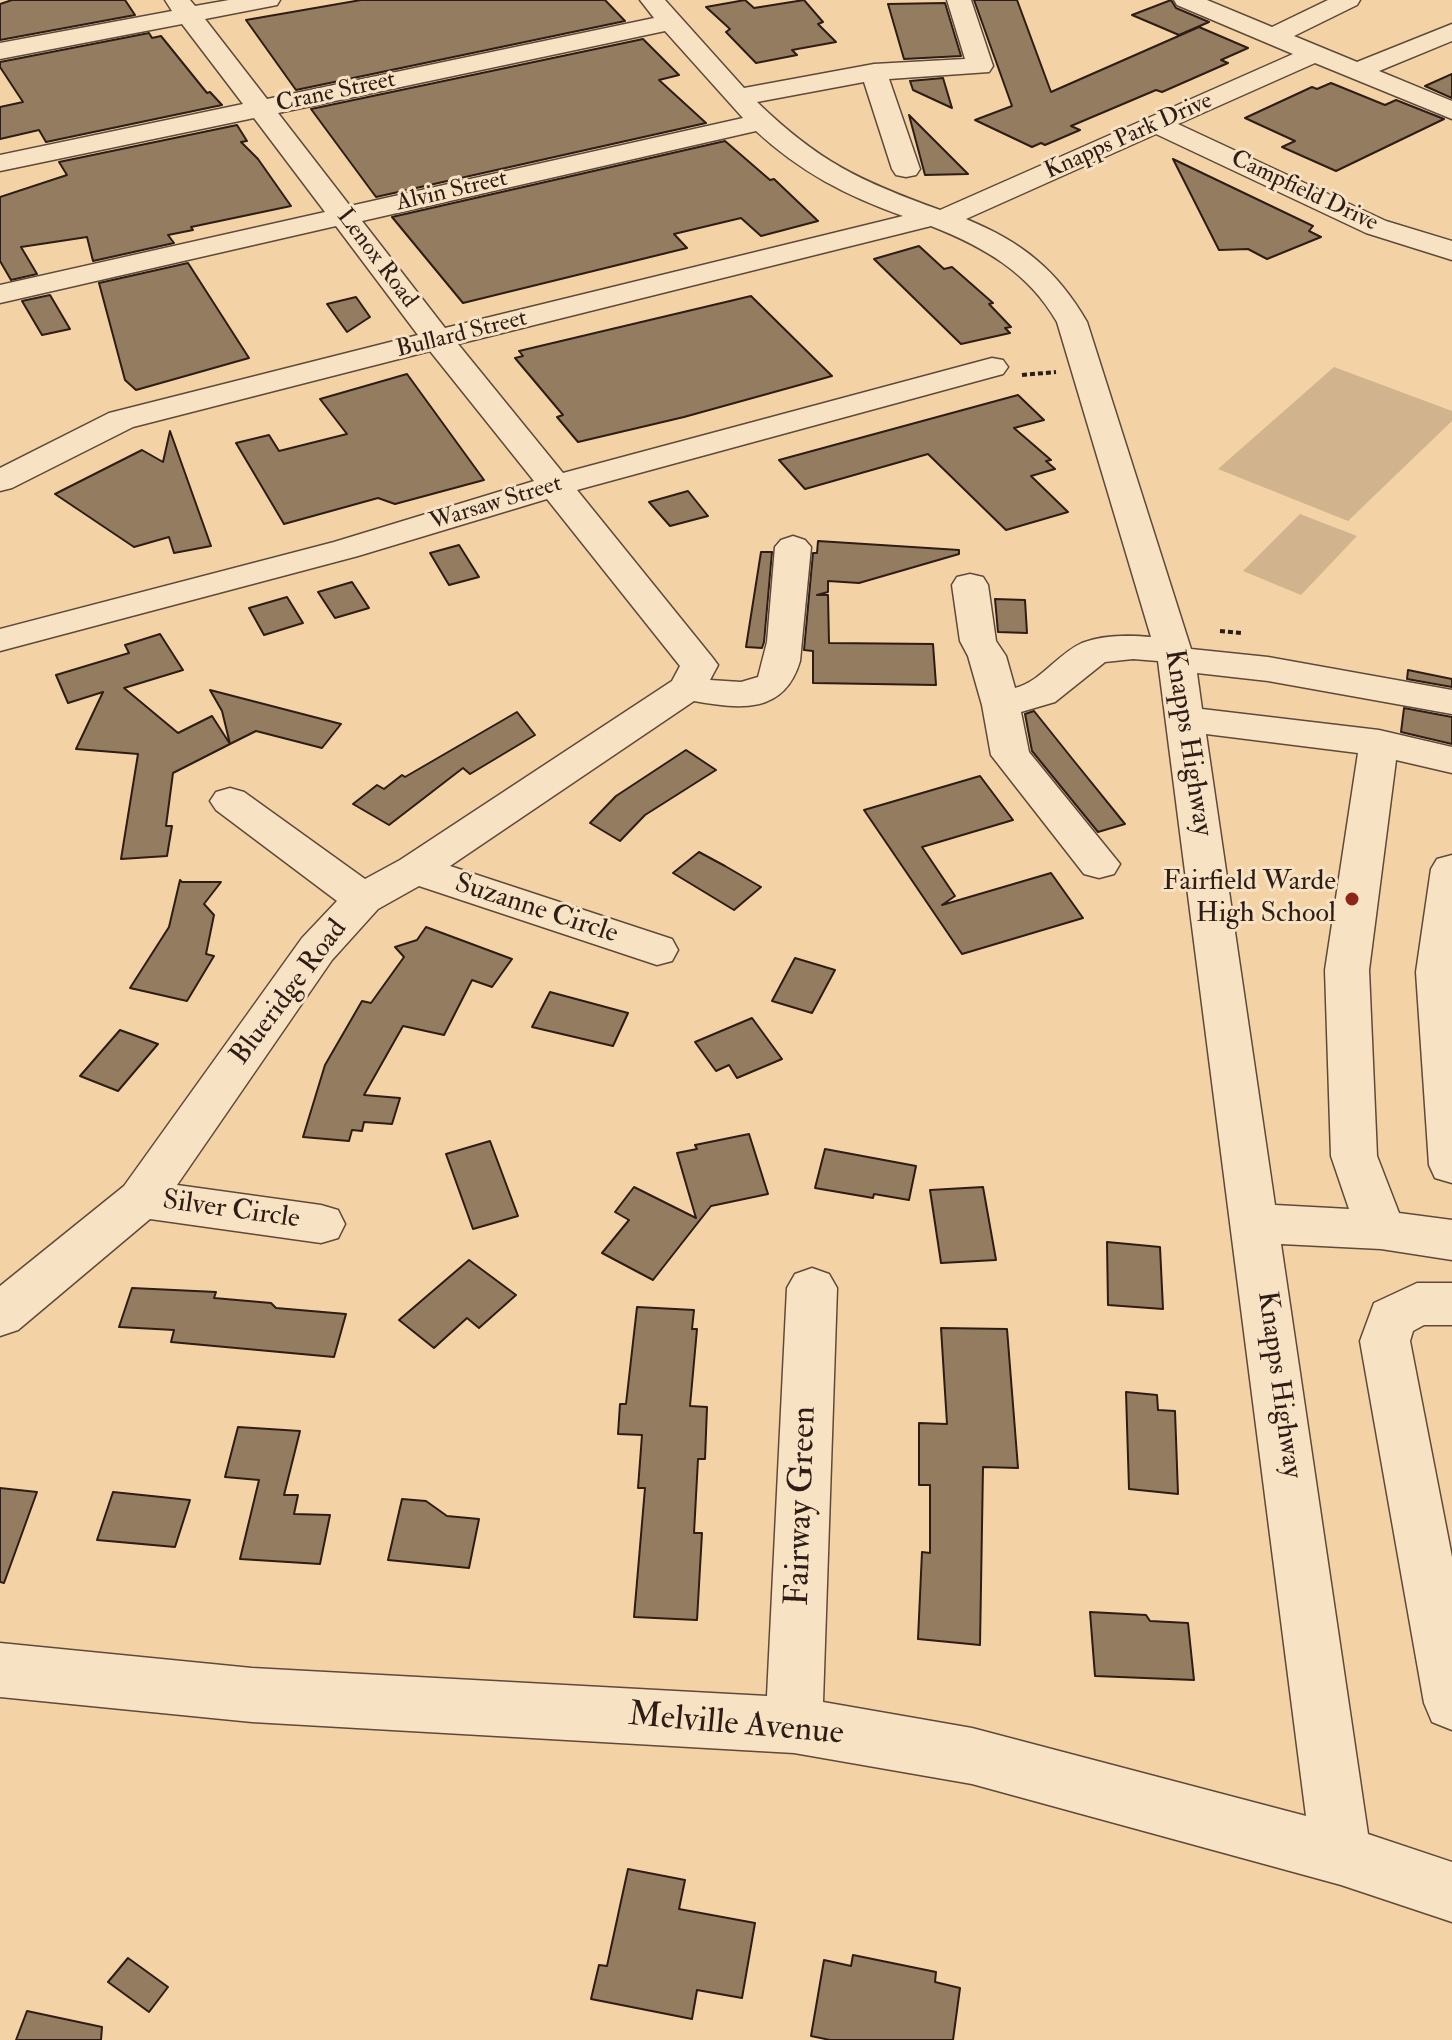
<!DOCTYPE html>
<style>
body{margin:0}
canvas{display:block;background:#f3d3a5}
</style>
<canvas width="1452" height="2040"></canvas>
<script>
const ctx = document.querySelector('canvas').getContext('2d');
ctx.lineJoin = 'round';
function fill(path, color) { ctx.fillStyle = color; ctx.fill(path, 'evenodd'); }
function trace(path, color, width, dash) { ctx.strokeStyle = color; ctx.lineWidth = width; ctx.lineCap = dash ? 'butt' : 'round'; ctx.setLineDash(dash || []); ctx.stroke(path); }
function drawText(font, color, halo, rows, align = 'center') {
  ctx.font = font + ' "IM FELL Double Pica",serif'; ctx.lineWidth = 6; ctx.setLineDash([]); ctx.textBaseline = 'middle'; ctx.strokeStyle = halo; ctx.fillStyle = color; for (const [text, x, y, turn = 0] of rows) {
    ctx.save(); ctx.translate(x, y); ctx.rotate((+turn || 0) * Math.PI / 180); ctx.textAlign = isNaN(turn) ? turn : align; if (halo) ctx.strokeText(text, 0, 0); ctx.fillText(text, 0, 0); ctx.restore();
  }
}
fill(new Path2D(`
 M1334 367 1452 411V421L1348 521 1218 469Z
 M1300 514 1357 536 1301 595 1243 571Z`), '#d1b48d');
const building = new Path2D(`
 M12 0H125L135 15 0 40V4Z
 M361 0H605L625 21 296 90 246 20Z
 M745 0 754 8 804 0 823 22 818 24 836 42 792 50 797 55 756 63 726 32 730 29 706 7Z
 M974 0H1017L1051 92 1199 27 1248 48 1221 60 1228 63 1162 92 1156 90 1071 126 1080 130 1045 145 1041 143 1032 147 975 120 1012 106Z
 M1171 0 1176 8 1209 22 1179 35 1132 15Z
 M945 3 961 56 904 59 888 4Z
 M149 33 152 38 161 36 207 93 210 92 222 105 46 142 39 130 0 139V107L23 102 0 67V62Z
 M643 39 679 75 659 80 706 123 376 197 311 109Z
 M1452 74V98L1425 86Z
 M943 78 952 108 913 90 910 81Z
 M1331 83 1385 105 1396 100 1444 119 1336 171 1282 147 1295 141 1245 118 1312 87 1317 89Z
 M909 115 968 174 925 175Z
 M237 125 247 141 241 142 258 159 291 206 191 227 193 230 168 235 174 243 93 261 87 237 21 247 37 274 11 280 0 261V197L67 175 59 162Z
 M725 141 770 180 774 179 818 221 761 236 741 218 674 234 687 248 463 303 392 217Z
 M1173 159 1313 226 1309 231 1321 237 1267 259 1248 249 1219 250Z
 M919 246 944 269 952 267 993 303 989 304 1011 327 1005 328 1010 333 961 344 874 259Z
 M188 263 249 358 136 390 125 380 99 283Z
 M50 295 70 329 42 335 22 301Z
 M751 296 832 376 684 417 578 442 557 417 563 415 515 358 523 356 519 351Z
 M356 297 370 317 347 332 327 304Z
 M407 374 484 480 395 504 378 498 284 524 236 443 269 435 279 451 347 434 320 399Z
 M1018 395 1044 420 1014 428 1051 460 1046 461 1055 469 1031 476 1068 512 1006 530 928 454 805 489 779 460Z
 M170 431 211 546 174 553 169 537 134 547 55 494 142 450 163 462Z
 M688 491 708 516 670 526 649 502Z
 M818 541 959 550V554L859 583 828 581V592L817 595H828L829 643 933 644 936 685 813 683V651L804 650 813 553H817Z
 M459 545 479 577 449 585 430 553Z
 M761 552H772L764 642 762 648 746 647Z
 M352 582 369 608 335 618 318 592Z
 M287 597 303 623 264 635 249 608Z
 M995 599 1025 600 1027 633 998 632Z
 M160 634 183 670 124 688 178 733 212 716 230 744 173 773 166 826H172L167 856 121 859 138 754 76 749 103 692 68 703 56 675 129 653 125 645Z
 M1408 670 1452 679V687L1407 679Z
 M210 690 341 724 322 748 256 731 230 744 222 711Z
 M1404 708 1452 717V744L1401 732Z
 M1034 711 1074 761 1125 824 1098 832 1032 751 1025 714Z
 M517 712 535 735 470 774 463 768 389 825 353 804 377 785 384 789 402 775 405 777Z
 M686 750 716 770 645 815 620 841 590 823 616 796Z
 M980 776 1013 820 922 847 955 896 942 905 1051 873 1083 918 962 954 864 810Z
 M699 852 725 866 761 887 734 910 673 873Z
 M180 880 182 882H221L204 904 214 915 206 954 214 956 187 1001 130 988 169 927Z
 M426 927 512 959 492 987 472 980 444 1035 403 1026 364 1095 400 1098 392 1124 364 1122 362 1131 352 1130 349 1141 303 1137 325 1065 362 1001 371 1003 404 957 395 947 417 940Z
 M795 958 835 970 812 1013 772 1001Z
 M550 992 628 1013 613 1046 532 1027Z
 M752 1018 782 1059 737 1078 729 1065 716 1071 695 1042Z
 M120 1030 158 1044 118 1091 80 1076Z
 M749 1134 768 1194 711 1206 653 1280 602 1253 629 1220 615 1212 634 1187 696 1218 677 1153 697 1149 695 1145Z
 M490 1141 518 1216 473 1229 446 1154Z
 M825 1149 916 1166 909 1200 874 1194 873 1198 815 1188Z
 M983 1187 996 1260 941 1263 930 1190Z
 M1107 1242 1160 1247 1163 1309 1108 1305Z
 M469 1260 516 1295 479 1328 467 1318 434 1348 399 1320Z
 M132 1288 216 1292 214 1298 271 1303 276 1308 346 1314 334 1357 171 1342 174 1330 119 1327Z
 M637 1307 694 1310 692 1329H697L690 1406 707 1407 705 1459H698L694 1533H702L697 1620 634 1617 645 1488H638L642 1435 618 1434 620 1404H626Z
 M941 1328 1007 1329 1018 1468 983 1467 980 1645 918 1639 922 1552 930 1553V1485H919V1423L947 1424Z
 M1126 1392 1157 1395 1158 1410 1175 1411 1178 1494 1129 1489Z
 M238 1427 300 1431 284 1495H298L294 1514 330 1515 320 1564 240 1559 259 1480 225 1477Z
 M0 1488 37 1492 4 1583 0 1582Z
 M113 1492 190 1500 175 1547 97 1540Z
 M402 1499 426 1501 447 1516 479 1519 469 1568 388 1560Z
 M1090 1612 1146 1615 1150 1621 1188 1623 1194 1680 1095 1676Z
 M628 1869 685 1880 679 1909 755 1923 742 1998 697 1990 692 2019 591 1999 599 1965 607 1966Z
 M853 1955 936 1972 935 1982 960 1988 953 2040H830L811 2036 824 1960 851 1966Z
 M128 1958 168 1987 149 2012 108 1982Z
 M27 2011 102 2027 101 2040H16Z`);
fill(building, '#947c60');
trace(building, '#2d1d16', 2);
const minor = new Path2D(`
 M165 0H190L195 6 229 0H280L277 5 205 19 267 99 654 18 640 0H665L744 88 874 64 965 59 947 0H971L993 66 989 72 889 79 920 169 916 175 906 177 896 175 892 169 864 82 757 102C819 162 860 181 940 210L1293 54 1177 5 1174 0H1207L1272 27 1328 0H1360L1357 5 1294 36 1357 62 1452 24V41L1379 71 1452 101V119L1315 63 1178 124 1386 221 1452 241V260L1366 233 1156 134 966 219C1022 242 1057 270 1087 322L1191 649 1268 657 1452 690V714L1268 681 1197 673 1202 709 1379 730 1452 747V773L1396 760 1369 970 1377 1156 1399 1213 1452 1220V1260L1381 1249 1281 1244 1368 1834 1452 1862V1922L1341 1885 972 1784 794 1753 252 1722 0 1697V1643L252 1668 767 1696 787 1288 795 1274 812 1268 829 1274 837 1288 823 1702 972 1728 1306 1816 1158 661 1133 659 1105 662 1055 702 1021 712 1029 752 1120 864 1114 874 1099 878 1084 874 991 755 982 705 968 656 960 641 952 585 957 577 970 574 983 577 988 585 996 641 1006 656 1015 688C1042 681 1057 654 1082 643 1102 635 1130 635 1151 637L1057 322C1028 272 984 247 931 226L458 344 563 473 992 358 1003 360 1008 367 1003 374 577 490 712 657 718 665 710 680 741 682 758 677 767 642 775 547 781 540 793 536 805 540 811 547 800 661C784 715 739 709 694 701L450 866 672 939 678 950 672 961 657 965 419 886 378 909 332 960 177 1185 321 1205 338 1210 345 1224 338 1238 321 1243 150 1219 18 1330 0 1336V1286L124 1186 302 938 337 901 216 810 210 801 216 792 230 788 244 792 365 879 400 860 672 681 680 666 547 499 358 556 0 651V629L334 542 534 481 430 351 133 427 12 488 0 491V468L109 413 418 335 336 226 0 303V285L325 212 254 118 0 171V155L243 104 182 24 0 59V43L172 11ZM665 31 743 118 350 206 278 113ZM756 131C800 172 847 196 903 216L445 328 362 221ZM1206 734 1358 753 1325 970 1331 1156 1349 1209 1275 1205Z
 M1452 855V1183L1435 1178 1429 1165 1416 972 1431 869 1437 859Z
 M1417 1283H1452V1325H1424L1413 1331 1410 1341 1452 1557V1730L1432 1722 1424 1703 1360 1341 1374 1303Z`);
trace(minor, '#5e4a3a', 3);
trace(new Path2D(`
 M1022 375 1056 372
 M1220 631 1242 633`), '#2d1d16', 4, [5, 3]);
fill(minor, '#f7e2c4');
for (const [x, y, r, color] of [
 [1352,899,8,"#8f2418"]
]) { const dot = new Path2D(); dot.arc(x, y, r, 0, 2 * Math.PI); ctx.fillStyle = color; ctx.fill(dot); trace(dot, '#f7e2c4', 3); }
drawText('24px', '#2d1d16', '#f7e2c4', [
 ["Crane Street",336,93,-12],
 ["Knapps Park Drive",1129,137,-24],
 ["Alvin Street",452,192,-13],
 ["Campfield Drive",1304,192,25],
 ["Lenox Road",376,259,53],
 ["Bullard Street",462,335,-14],
 ["Warsaw Street",496,504,-17]
]);
drawText('28px', '#2d1d16', '#f7e2c4', [
 ["Knapps Highway",1187,743,81],
 ["Suzanne Circle",536,910,18],
 ["Blueridge Road",290,993,-53],
 ["Silver Circle",231,1211,8],
 ["Knapps Highway",1278,1385,82]
]);
drawText('28px', '#2d1d16', '#f7e2c4', [
 ["Fairfield Warde",1336,883],
 ["High School",1336,915]
], 'right');
drawText('34px', '#2d1d16', '#f7e2c4', [
 ["Fairway Green",803,1506,-88],
 ["Melville Avenue",736,1726,5]
]);
</script>
